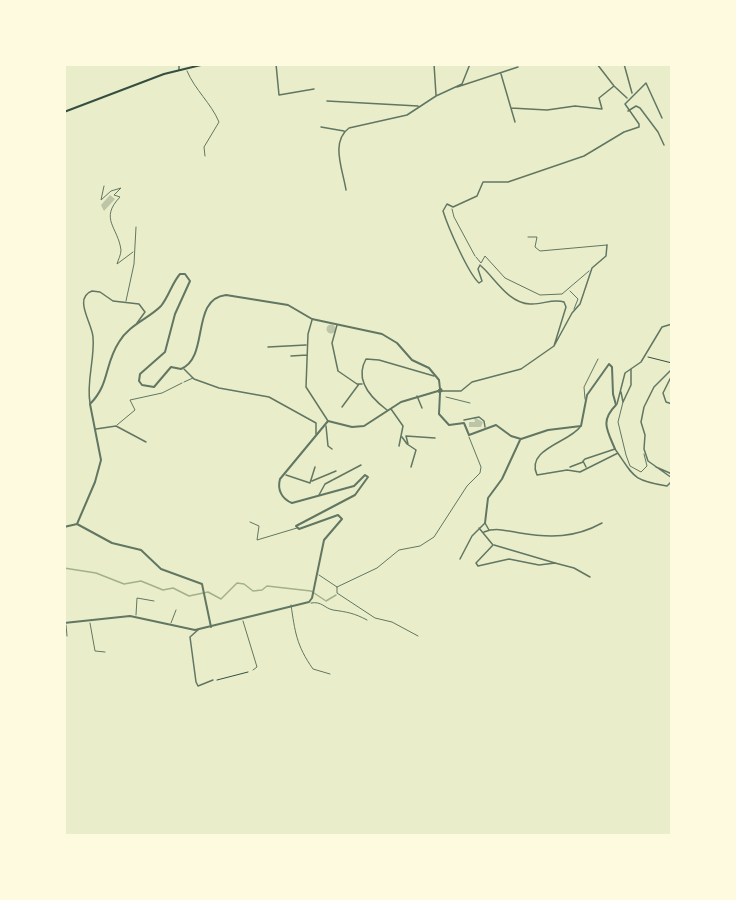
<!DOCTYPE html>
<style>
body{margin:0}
#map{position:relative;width:736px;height:900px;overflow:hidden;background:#e9edc9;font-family:Rubik,sans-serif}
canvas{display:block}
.frame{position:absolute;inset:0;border:66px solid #fefae0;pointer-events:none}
</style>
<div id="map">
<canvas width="736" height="900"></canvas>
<div class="frame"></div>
</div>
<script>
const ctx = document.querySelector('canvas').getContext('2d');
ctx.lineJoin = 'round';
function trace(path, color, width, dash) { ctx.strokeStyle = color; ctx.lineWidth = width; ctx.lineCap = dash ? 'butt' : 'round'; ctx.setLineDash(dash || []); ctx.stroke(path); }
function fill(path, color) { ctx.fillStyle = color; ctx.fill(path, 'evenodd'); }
trace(new Path2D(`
 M64 568 96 573 124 584 141 581 163 590 173 588 189 596 208 592 221 599 237 583 244 584 253 591 262 590 267 586 311 591 326 601 336 595`), '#a3b18a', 1.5);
fill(new Path2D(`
 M110 195 115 199 104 211 101 205Z
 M326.5 329a4.5 4.5 0 1 1 9 0a4.5 4.5 0 1 1-9 0Z
 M474 417 483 422 481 427H469V422H475Z`), '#bcc5a7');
trace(new Path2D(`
 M648 357 672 363
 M217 680 248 672`), '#344e41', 1);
trace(new Path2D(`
 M187 71C195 90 211 103 219 122L204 147 205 156
 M104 186 101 200 111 191 121 188 114 195 120 197C99 219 118 227 121 250 121 255 118 260 117 264L133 252
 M452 209 454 217 475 256
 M528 237H537L535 247 540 251 607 245
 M476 257 481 263 485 256 505 278 540 295 562 294 589 271
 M570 291 578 299 574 309
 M126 301 134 264 136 227
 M184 382 193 378
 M446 397 470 403
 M585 399 584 387 598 359
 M623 402 618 422 626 455 630 466 641 472 647 466 644 454
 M117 425 135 410 130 400 162 393 182 383
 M250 522 259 526 257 540 297 528
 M319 575 337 587V593L375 618 392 622 418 636
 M337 587 377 568 399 550 420 546 434 537 467 486 480 473 481 467 469 437
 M311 603C322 601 324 608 333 610 347 612 354 613 367 620
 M291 605C295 631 296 645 313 669L330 674
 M136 615 137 598 154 601
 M243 621 257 667 253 670
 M90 623 95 651 105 652
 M171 623 176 610
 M66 625 67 636`), '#617663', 1);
trace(new Path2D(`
 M494 545 555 563`), '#617663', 1.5);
trace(new Path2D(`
 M179 64V70
 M276 64 279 95 314 89
 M434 64 436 95
 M597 64 614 86 627 98
 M624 64 632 93
 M501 74 515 122
 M457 87 518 67
 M327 101 418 106
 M511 108 547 110 575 106 602 109 599 98 614 86
 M628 111 636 106 640 108 658 132 664 145
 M321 127 344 131
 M346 190C343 170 330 142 349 128L407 115 436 96 462 84 470 64
 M480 265 478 269 482 281 479 283C468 273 448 227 443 211L447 204 453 207 477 196 483 182H508L584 156 624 132 639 127V124L625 104 646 83 662 118
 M481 266C495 278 508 303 530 304 542 305 553 298 564 302L566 307 554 346
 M312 320 308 334 306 387 328 421
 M337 325 332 343 338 371 357 384H362
 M268 347 306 345
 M291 356 307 355
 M184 369 194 379 219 388 269 397 316 423V434
 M672 369 654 387 644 407 641 422 645 435 644 449 648 461 672 478
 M672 375 663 393 666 402 672 404
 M443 391H461L472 382 521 369 554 346 572 313 580 304 592 268 606 256 607 245
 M621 392 623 402
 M417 396 422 408
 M623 402 631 385V369
 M90 403C86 382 95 359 93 337 92 323 73 298 92 291L100 292 113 301 139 304 145 312 137 323
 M617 404 625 373 641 362 662 327 672 324
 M342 407 359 384
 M391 409 403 426 399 446
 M387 410C371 398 354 380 366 359L379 360 434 376
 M464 420 479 417 484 421 485 427
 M326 426 328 446 332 449
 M580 427C570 442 525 449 537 475L567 470 580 472 618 453
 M96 429 116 426 146 442
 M402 437 407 444 416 450 411 467
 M408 444 406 436 435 438
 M570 467 583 462
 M586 467 583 461 585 459 615 449C634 476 631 480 667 486L672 481
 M656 467 672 474
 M286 475 310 483 315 467
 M312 481 336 471
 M319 495 325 484 361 465
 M479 528 493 545 476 563 478 566 509 559 539 565 555 563 574 568 590 577
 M484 532C496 527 508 531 520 533 550 538 575 538 602 523
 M460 559 472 536 485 523 489 530
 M199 629 190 637 196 682 198 686 213 680`), '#617663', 1.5);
trace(new Path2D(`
 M441 389 442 391 439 392V390Z
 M440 393 439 414 449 425 464 423 469 435 496 425 511 436 521 439 548 430 581 426 587 395 609 364 612 367 613 394 616 405C600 421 607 430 615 449
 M485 523 488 498 502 479 520 440
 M77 524 95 482 101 460 90 404C110 384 104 365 119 342 129 325 148 319 161 306 169 296 172 283 180 274H185L190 281 175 314 165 352 140 374 139 381 142 385 154 387 171 367 181 369C210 357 190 299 226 295L288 305 312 319 382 334 397 343 412 360 429 368 439 380 440 389
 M64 527 77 524 112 543 141 550 161 569 202 584 211 627
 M64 623 130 616 195 630 309 602 312 598 324 540 342 519 338 515 299 529 296 526 355 495 368 477 365 475 354 486 292 503C282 499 277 490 280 479L328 421 352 427 364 426 401 402 438 391`), '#617663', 2);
trace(new Path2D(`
 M64 112 164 74 205 64`), '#344e41', 2);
</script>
